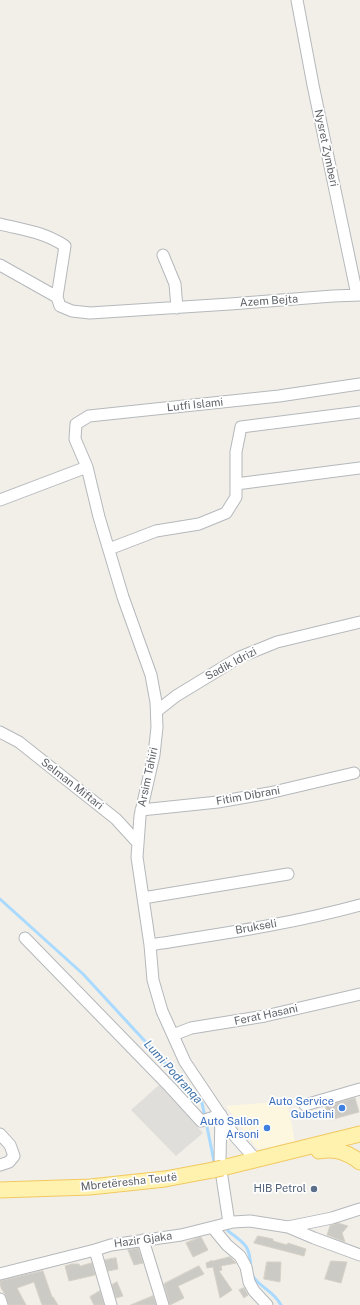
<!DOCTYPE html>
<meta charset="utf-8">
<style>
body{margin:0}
canvas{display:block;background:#f1efe8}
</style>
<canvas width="360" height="1305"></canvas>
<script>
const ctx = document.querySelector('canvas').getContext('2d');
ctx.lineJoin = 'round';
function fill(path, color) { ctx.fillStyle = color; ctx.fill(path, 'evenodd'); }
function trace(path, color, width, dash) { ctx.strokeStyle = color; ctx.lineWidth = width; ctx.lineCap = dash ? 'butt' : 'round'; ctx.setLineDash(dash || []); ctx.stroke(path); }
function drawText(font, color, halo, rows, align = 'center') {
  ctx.font = font + ' "Public Sans",sans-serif'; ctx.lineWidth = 3.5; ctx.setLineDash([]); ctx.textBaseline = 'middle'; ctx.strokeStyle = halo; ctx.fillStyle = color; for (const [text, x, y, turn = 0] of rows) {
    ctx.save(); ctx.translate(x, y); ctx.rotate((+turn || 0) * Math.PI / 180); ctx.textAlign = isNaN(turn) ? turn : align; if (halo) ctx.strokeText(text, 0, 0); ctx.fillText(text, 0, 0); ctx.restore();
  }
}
fill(new Path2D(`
 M287 1101 295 1142 258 1150 226 1106Z`), '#fef7e0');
fill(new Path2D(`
 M159 1085 203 1133 176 1156 131 1110Z`), '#e0deda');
trace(new Path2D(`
 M0 899 83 974 202 1103 205 1117
 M206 1122 215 1166
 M227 1226 228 1231C246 1244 250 1246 251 1269
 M252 1275C261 1289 273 1290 281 1305`), '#aadaff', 3);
const building = new Path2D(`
 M355 1098 359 1112 330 1120 325 1106Z
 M338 1223 348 1226 342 1233 345 1242 327 1235 330 1226Z
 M258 1236 273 1239V1241L287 1245 288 1243 306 1249 304 1256 254 1243Z
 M201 1237 208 1250 193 1257 186 1243Z
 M138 1248 143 1263 134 1265 128 1250Z
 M230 1257 236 1263 221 1266 222 1270 219 1271 232 1290 220 1298 213 1267 207 1268 206 1263 211 1261V1260L212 1261Z
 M116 1258 118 1269 108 1271 105 1260Z
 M331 1261 347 1262 341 1283 325 1279Z
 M267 1262H281L280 1282 264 1279Z
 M92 1263 95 1275 69 1281 65 1266 72 1264H79L80 1266Z
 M199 1266 204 1274 178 1286 184 1298 170 1305 164 1284Z
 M43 1271 52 1297H53L58 1305H42L34 1282 17 1288 26 1305H9L6 1296 1 1288 0 1281Z
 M117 1282 123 1296 116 1298 112 1285Z
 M244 1288 248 1295 244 1298 239 1290Z
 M100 1291 104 1305H94L90 1297Z
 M153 1296 156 1305H131Z`);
fill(building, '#cccac5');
trace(building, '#d6d1c6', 1);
const minor = new Path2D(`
 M297 0 313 85 357 295
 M0 224C24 230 44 232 65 246L57 297 60 306 72 311 90 313 230 304 333 296 360 295
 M163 255 175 284 177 308
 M0 265 57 297
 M87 467 75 439 76 424 89 416 279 396 360 384
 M236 484 360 468
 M0 500 87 467 99 517 123 597 151 675 156 702 157 727 154 755 140 816 137 857 150 945 153 980 162 1011 185 1062 234 1135 256 1160
 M109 549 156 531 199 524 226 513 236 497V452L241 427 360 412
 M157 711 176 696 240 657 277 642 360 622
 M0 732 19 742 116 819 138 843
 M141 810 218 802 269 793 354 773
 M143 898 288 874
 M25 938 170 1087 201 1121 221 1115 220 1159
 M150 945C220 934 291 924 360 905
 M173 1035 191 1028 265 1016 360 994
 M305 1105 360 1089
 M0 1134 10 1145 14 1156 9 1162 0 1165
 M222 1177 229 1223
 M288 1227 332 1218 360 1209
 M213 1228 227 1245 240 1256 246 1267 249 1282 254 1291 267 1305
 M143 1240 163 1305
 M95 1250 111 1305
 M0 1274 95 1250 111 1245 181 1235 233 1222 250 1221 288 1227 314 1238 360 1255
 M0 1299 2 1305`);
const major = new Path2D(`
 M319 1151C335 1148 347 1152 360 1162
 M222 1168 360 1134
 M0 1190 90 1187 165 1179 213 1170`);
trace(minor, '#b5b8bc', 13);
trace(major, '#f2c960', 17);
trace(minor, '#fff', 11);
trace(major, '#fff2af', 15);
const majorBridge = new Path2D(`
 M213 1170 222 1168`);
trace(majorBridge, '#f2c960', 17, []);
trace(majorBridge, '#fff2af', 15);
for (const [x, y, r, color] of [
 [342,1108,4,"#3f7fe0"],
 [267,1128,4,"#3f7fe0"],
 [314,1189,4,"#5c6f8a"]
]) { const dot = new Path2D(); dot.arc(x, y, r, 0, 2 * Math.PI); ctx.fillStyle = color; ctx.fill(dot); trace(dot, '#fff', 1.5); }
drawText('11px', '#5f6368', '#fff', [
 ["Nysret Zymberi",326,148,78],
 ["Azem Bejta",269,301,-4],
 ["Lutfi Islami",195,405,-6],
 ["Sadik Idrizi",231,664,-28],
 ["Arsim Tahiri",148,777,-78],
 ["Selman Miftari",72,784,38],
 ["Fitim Dibrani",248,796,-10],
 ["Brukseli",256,927,-10],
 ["Ferat Hasani",266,1015,-12],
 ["Mbretëresha Teutë",129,1182,-6],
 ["Hazir Gjaka",143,1240,-8]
]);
drawText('11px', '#366cbe', '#fff', [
 ["Auto Service",334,1102],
 ["Gubetini",334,1115],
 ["Auto Sallon",259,1122],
 ["Arsoni",259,1135]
], 'right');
drawText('11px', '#4e5e75', '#fff', [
 ["HIB Petrol",306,1189]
], 'right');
drawText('italic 12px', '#4174aa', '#fff', [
 ["Lumi Podranqa",173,1072,48]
]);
</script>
